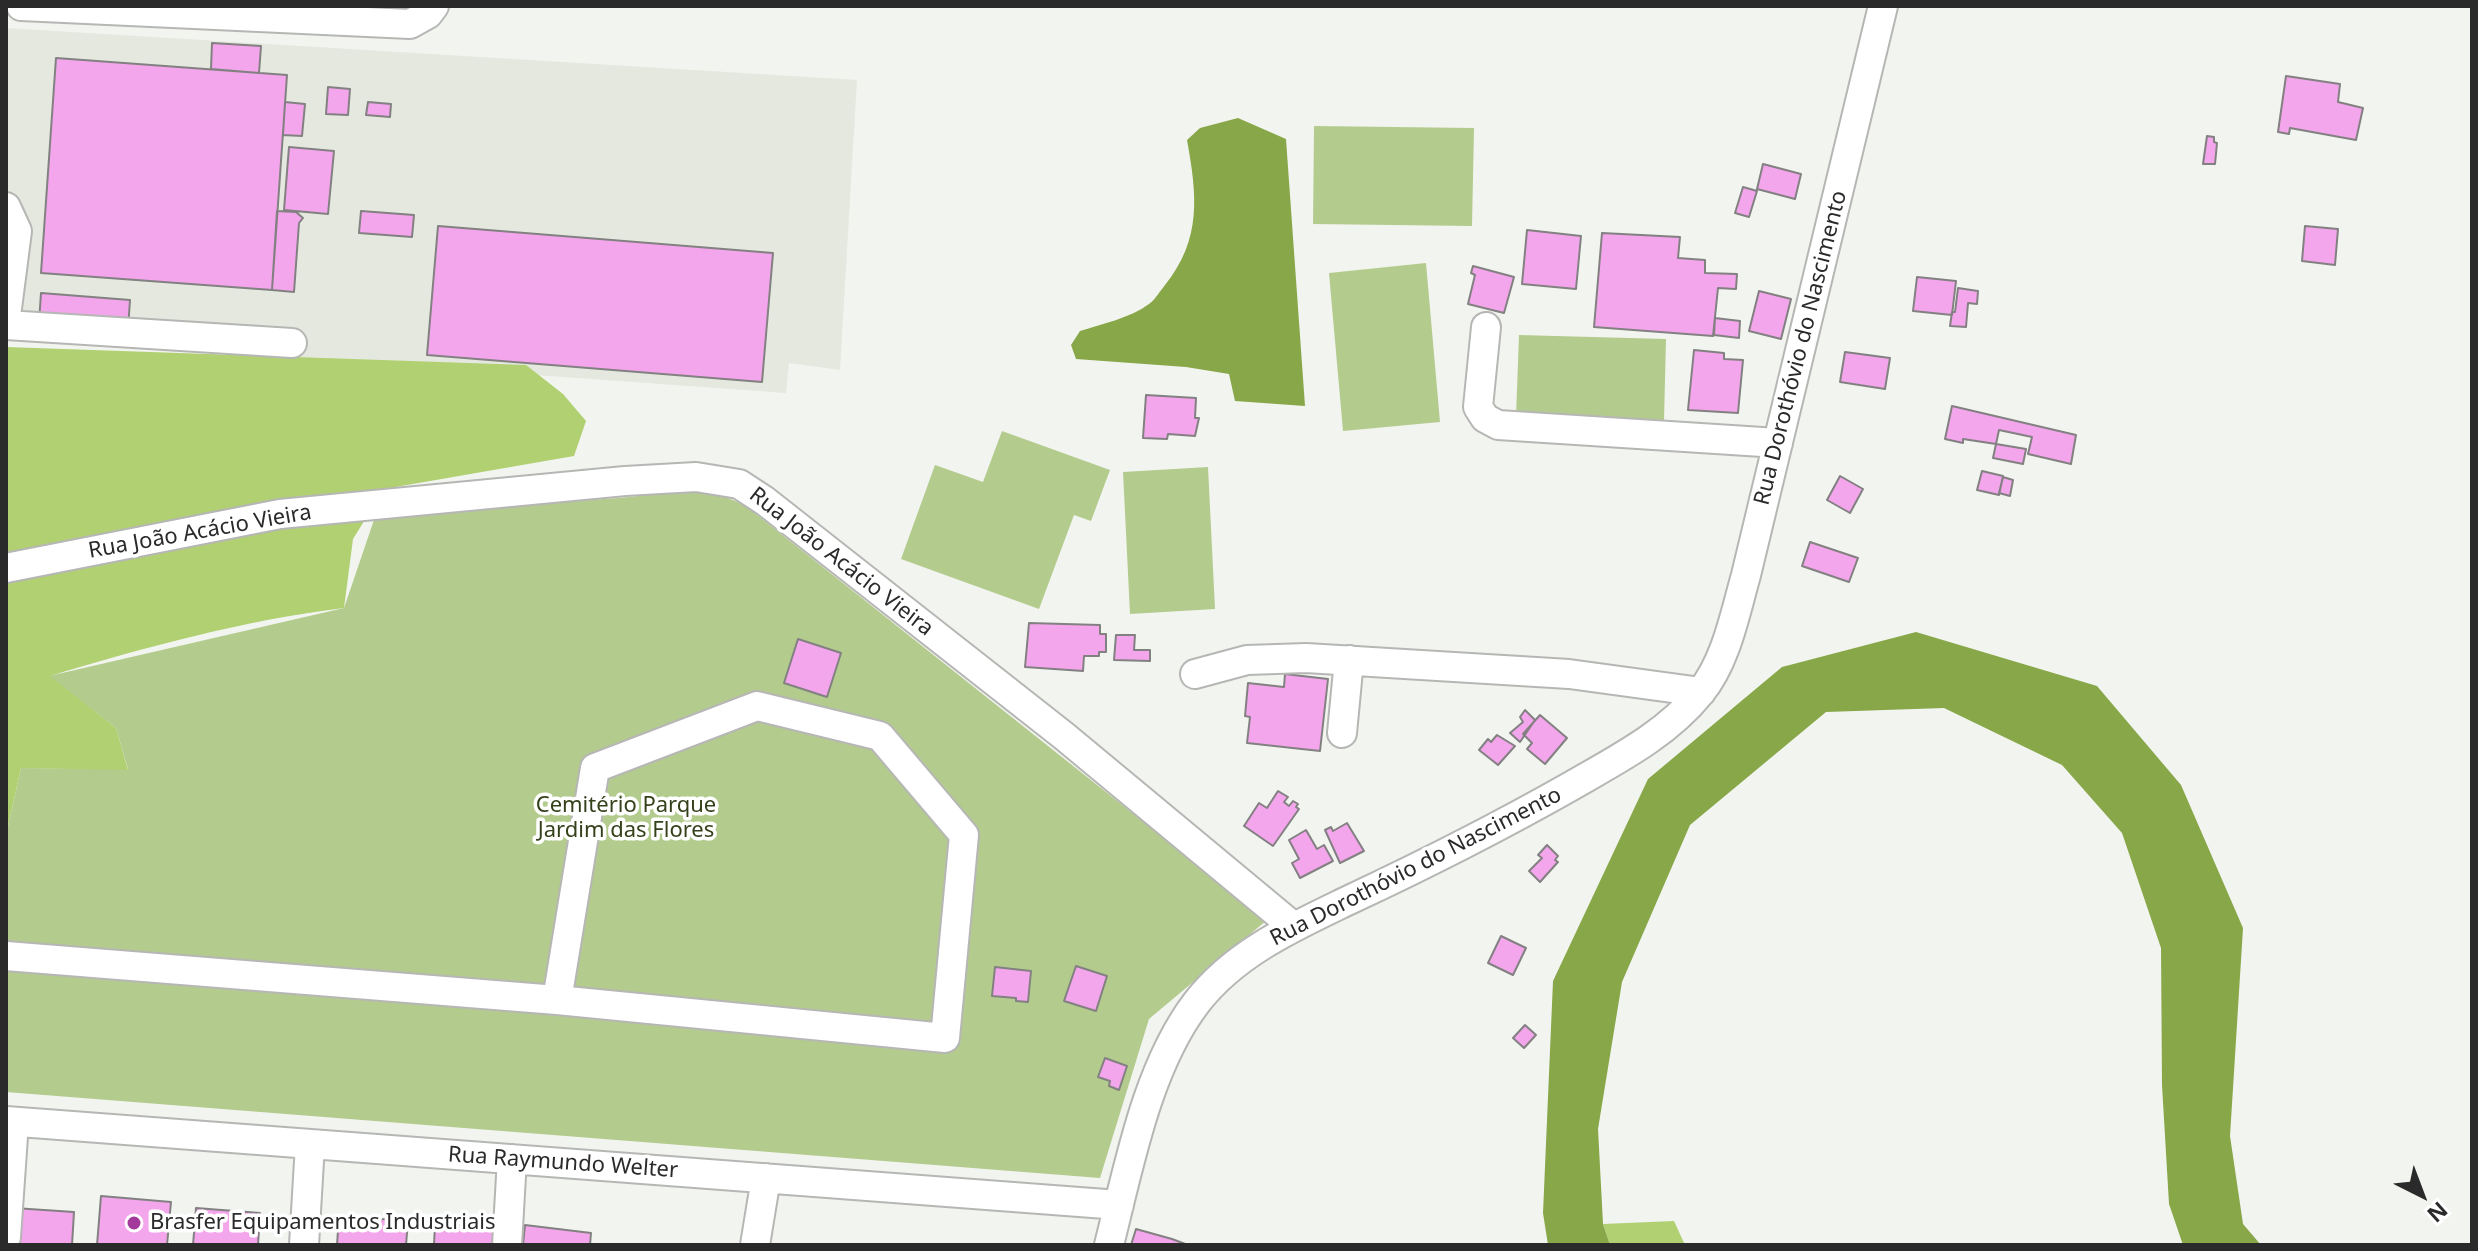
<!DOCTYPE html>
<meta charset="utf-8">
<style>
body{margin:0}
#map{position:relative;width:2478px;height:1251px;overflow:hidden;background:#f2f4f0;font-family:"Noto Sans",sans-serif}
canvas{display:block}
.frame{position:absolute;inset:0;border:8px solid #292a29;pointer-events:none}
.north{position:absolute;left:2382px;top:1155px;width:80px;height:80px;-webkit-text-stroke:6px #fff;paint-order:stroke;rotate:138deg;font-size:22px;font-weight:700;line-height:32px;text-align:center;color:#292a29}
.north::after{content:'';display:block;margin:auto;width:28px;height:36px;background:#292a29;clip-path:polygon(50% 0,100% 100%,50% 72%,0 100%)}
</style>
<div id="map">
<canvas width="2478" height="1251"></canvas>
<div class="frame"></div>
<div class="north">N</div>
</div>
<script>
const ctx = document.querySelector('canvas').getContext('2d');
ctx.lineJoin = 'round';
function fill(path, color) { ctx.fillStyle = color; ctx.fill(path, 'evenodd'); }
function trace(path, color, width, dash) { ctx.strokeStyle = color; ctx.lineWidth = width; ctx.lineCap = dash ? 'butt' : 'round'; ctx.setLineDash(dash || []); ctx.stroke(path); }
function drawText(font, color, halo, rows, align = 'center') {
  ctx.font = font + ' "Noto Sans",sans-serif'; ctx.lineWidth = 7; ctx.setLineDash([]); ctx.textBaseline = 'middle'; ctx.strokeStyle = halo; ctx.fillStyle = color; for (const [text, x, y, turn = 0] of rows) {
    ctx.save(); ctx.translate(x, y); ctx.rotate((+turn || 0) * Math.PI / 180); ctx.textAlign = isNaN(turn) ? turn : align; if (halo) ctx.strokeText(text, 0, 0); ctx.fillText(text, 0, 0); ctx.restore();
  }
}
fill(new Path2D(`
 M6 28 857 80 840 370 789 363 786 393 6 337Z`), '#e4e8de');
fill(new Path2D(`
 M1314 126 1474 128 1472 226 1313 224Z
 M1426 263 1440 422 1343 431 1329 273Z
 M1519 335 1666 339 1664 421 1516 417Z
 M1002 431 1110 470 1091 521 1074 515 1039 609 901 559 935 465 983 482Z
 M1208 467 1215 609 1130 614 1123 472Z
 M689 491 724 496 746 506 1267 920 1149 1019 1100 1178 6 1092V835L21 768 128 769 116 728 49 676 344 608 376 514 618 498Z`), '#b4cb8e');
fill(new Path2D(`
 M6 347 526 365 563 394 586 421 574 456 384 489 353 539 344 608C245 620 146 647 50 676L116 728 128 770 21 768 6 835Z
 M1674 1221 1685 1245H1610L1603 1224Z`), '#b0d071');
fill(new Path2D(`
 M1238 118 1286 139 1305 406 1235 401 1229 374 1186 367 1076 359 1071 345 1080 331C1102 324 1130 318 1149 304 1155 300 1160 291 1165 285 1202 239 1197 195 1187 140L1200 128Z
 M1916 632 2097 686 2181 785 2243 928 2230 1136 2243 1224 2261 1245H2183L2169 1204 2162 1085 2161 948 2122 833 2062 765 1944 708 1826 712 1690 825 1622 982 1598 1129 1603 1224 1610 1245H1548L1543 1213 1553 981 1648 779 1782 667Z`), '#88a748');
const building = new Path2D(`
 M212 43 261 46 259 73 211 69Z
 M56 58 287 75 272 290 41 273Z
 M2286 76 2340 84 2338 102 2363 108 2356 140 2290 128 2289 134 2278 132Z
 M328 87 350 89 348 115 326 114Z
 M285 102 305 104 302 136 283 135Z
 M368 102 391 104 390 117 366 115Z
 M2207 136 2214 137V142L2217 143 2215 164H2203Z
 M289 147 334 151 328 214 284 210Z
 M1763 164 1801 174 1795 199 1757 189Z
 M1743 187 1757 191 1749 217 1735 213Z
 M277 211 296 212 303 218 299 223 294 292 272 290Z
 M361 211 414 215 412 237 359 233Z
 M438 226 773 253 762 382 427 355Z
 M2305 226 2338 229 2335 265 2302 261Z
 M1527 230 1581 236 1576 289 1522 284Z
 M1602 233 1680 237 1678 258 1705 260V273L1737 274 1736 289 1718 288 1713 336 1594 327Z
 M1473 266 1514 277 1504 313 1468 304 1475 275 1471 273Z
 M1917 277 1956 281 1952 315 1913 311Z
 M1958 288 1978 291 1977 304 1968 303 1966 327 1950 326 1952 312H1955Z
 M1759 291 1791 299 1781 339 1749 331Z
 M41 293 130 300 128 329 39 322Z
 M1715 318 1740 321 1739 338 1714 335Z
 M1694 350 1724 353V359L1743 360 1738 413 1688 410Z
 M1845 352 1890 358 1885 389 1840 382Z
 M1146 395 1196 398 1195 418H1199L1195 436 1168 434 1167 439 1143 438Z
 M1952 406 2076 435 2071 464 2028 454 2032 437 1999 430 1996 444 1963 439V443L1945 439Z
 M1996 444 2026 449 2023 464 1993 458Z
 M1982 471 2003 476 1999 495 1977 490Z
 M1840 476 1863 489 1850 513 1827 500Z
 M2003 477 2013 480 2010 496 1999 493Z
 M1810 542 1858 558 1849 582 1802 566Z
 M1029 623 1100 625V634H1106V652H1099V656H1084L1083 671 1025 667Z
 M1116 635H1135L1134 650H1150V661L1114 660Z
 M798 639 841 653 827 697 784 683Z
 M1285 674 1328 679 1320 751 1247 743 1250 717 1245 716 1248 683 1284 687Z
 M1525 710 1535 720 1520 742 1510 733 1523 722 1520 717Z
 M1540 715 1567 738 1545 764 1527 749 1532 743 1523 734Z
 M1497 735 1515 746 1498 765 1479 750 1488 739 1491 742Z
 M1278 791 1288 797 1284 802 1289 806 1293 801 1298 804 1296 807 1299 809 1273 846 1244 826 1259 803 1267 808Z
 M1347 823 1364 851 1340 863 1325 830 1331 827 1333 831Z
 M1306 830 1317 849 1324 845 1333 861 1300 878 1292 863 1299 859 1289 840Z
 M1547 845 1558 856 1555 860 1558 862 1540 882 1529 871 1542 858 1538 855Z
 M1501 936 1526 948 1513 975 1488 963Z
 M1076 966 1107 976 1096 1011 1064 1001Z
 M995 967 1031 971 1028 1002 1016 1001V998L992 996Z
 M1525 1025 1536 1035 1524 1048 1513 1038Z
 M1105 1058 1127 1066 1119 1090 1109 1086 1110 1081 1098 1077Z
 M101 1196 171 1202 167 1245H97Z
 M14 1208 74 1212 72 1245H12Z
 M196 1208 260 1213 258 1245H193Z
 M339 1216 408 1221 406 1245H337Z
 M435 1224 503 1228 502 1245H434Z
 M525 1225 591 1233 590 1245H523Z
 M1136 1229 1172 1239 1188 1245H1131Z`);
fill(building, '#f4a6ec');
trace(building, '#838082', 2);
const minor = new Path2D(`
 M21 6 410 24 428 14 434 6
 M6 207 17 231 6 316
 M6 325 292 343
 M1486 327 1478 407 1485 418 1498 425 1778 443
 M6 568 280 514 625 481 696 477 739 484 765 501 1064 736 1294 927
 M1195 674 1247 660 1306 658 1569 674 1701 692
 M1342 733 1349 660
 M6 956 557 1000 945 1038 964 835 880 736 757 706 595 768 557 1000
 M6 1121 1119 1205
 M6 1237 14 1122
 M304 1245 310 1144
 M507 1245 512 1159
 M755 1245 766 1178
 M1109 1245C1129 1166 1147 1067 1197 1002 1235 953 1293 927 1347 901 1424 865 1499 827 1573 785 1618 759 1667 734 1700 693 1726 662 1735 614 1746 575L1883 6`);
trace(minor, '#b6b7b4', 32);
trace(minor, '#fff', 28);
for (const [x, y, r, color] of [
 [134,1223,8,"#a2399b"]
]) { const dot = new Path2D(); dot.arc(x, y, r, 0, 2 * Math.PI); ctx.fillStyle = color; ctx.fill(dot); trace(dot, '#fff', 3); }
drawText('22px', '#292a29', '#fff', [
 ["Rua Dorothóvio do Nascimento",1801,348,-76],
 ["Rua João Acácio Vieira",200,532,-10],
 ["Rua João Acácio Vieira",841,562,38],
 ["Rua Dorothóvio do Nascimento",1416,867,-27],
 ["Rua Raymundo Welter",563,1163,4]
]);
drawText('22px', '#34411a', '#fff', [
 ["Cemitério Parque",626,806],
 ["Jardim das Flores",626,831]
]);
drawText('22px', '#292a29', '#fff', [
 ["Brasfer Equipamentos Industriais",150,1223]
], 'left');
</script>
